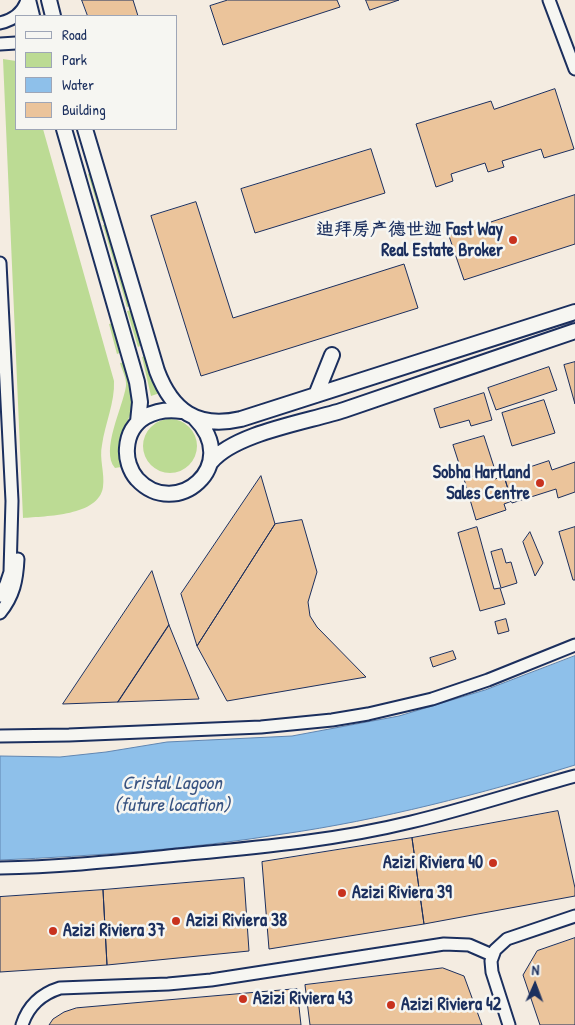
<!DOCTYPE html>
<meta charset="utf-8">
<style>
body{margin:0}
#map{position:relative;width:575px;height:1025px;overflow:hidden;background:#f4ece1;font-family:"Patrick Hand",sans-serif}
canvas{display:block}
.legend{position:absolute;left:15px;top:15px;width:162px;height:115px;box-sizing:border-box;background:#f6f6f2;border:1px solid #9ea6b7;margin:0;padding:6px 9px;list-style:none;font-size:15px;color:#1b2f5e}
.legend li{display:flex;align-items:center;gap:10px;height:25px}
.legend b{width:25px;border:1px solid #9ea6b7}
.north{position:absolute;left:510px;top:960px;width:50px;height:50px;-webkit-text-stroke:4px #f6f6f2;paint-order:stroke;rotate:2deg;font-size:14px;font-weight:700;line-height:20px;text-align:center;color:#1b2f5e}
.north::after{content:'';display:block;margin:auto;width:18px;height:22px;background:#1b2f5e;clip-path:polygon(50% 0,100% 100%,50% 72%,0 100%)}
</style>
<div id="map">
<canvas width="575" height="1025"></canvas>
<ul class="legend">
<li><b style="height:6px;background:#f6f6f2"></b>Road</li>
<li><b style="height:14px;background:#bcdb94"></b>Park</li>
<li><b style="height:14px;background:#8ec0ea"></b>Water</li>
<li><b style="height:14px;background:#ebc49b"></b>Building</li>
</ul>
<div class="north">N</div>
</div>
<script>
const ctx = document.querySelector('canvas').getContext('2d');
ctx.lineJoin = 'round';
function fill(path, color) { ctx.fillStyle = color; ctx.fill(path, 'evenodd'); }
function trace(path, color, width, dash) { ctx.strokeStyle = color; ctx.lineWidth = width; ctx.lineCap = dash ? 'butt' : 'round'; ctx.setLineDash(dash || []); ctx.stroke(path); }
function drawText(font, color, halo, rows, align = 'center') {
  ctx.font = font + ' "Patrick Hand","LXGW WenKai TC",sans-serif'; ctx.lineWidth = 5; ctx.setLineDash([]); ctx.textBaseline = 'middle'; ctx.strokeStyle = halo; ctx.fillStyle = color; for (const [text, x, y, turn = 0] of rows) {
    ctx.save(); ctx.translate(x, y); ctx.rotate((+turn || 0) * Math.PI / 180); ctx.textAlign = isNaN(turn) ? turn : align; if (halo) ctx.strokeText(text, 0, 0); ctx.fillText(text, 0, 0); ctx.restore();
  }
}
fill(new Path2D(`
 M3 59 16 61V129H43L114 381C115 402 105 424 102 445 99 459 105 473 103 487 99 516 46 516 23 518Z
 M92 173 107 220 102 221 88 174Z
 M108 224 131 306 127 307 103 225Z
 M132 310 142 345 138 347 127 311Z
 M114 323 122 352 117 354 109 324Z
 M145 356 160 393 151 396 142 357Z
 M125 362 134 392 133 409 120 437 119 453 121 467 115 468C100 451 123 407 126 386 127 379 122 370 120 363Z
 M143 446a27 27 0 1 1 54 0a27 27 0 1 1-54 0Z`), '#bcdb94');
const water = new Path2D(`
 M575 656V765C481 794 380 820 283 834 190 849 95 856 0 860V756L60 757 106 752 167 742 292 736 399 716 485 690Z`);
fill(water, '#8ec0ea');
trace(water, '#6086b2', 1);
const building = new Path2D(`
 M82 0H133L138 16H88Z
 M228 0H337L340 7 223 45 210 6Z
 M366 0H399L370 10Z
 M555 89 574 149 544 158 541 149 502 161 504 167 488 172 485 163 451 174 453 181 436 187 416 124 491 101 494 109Z
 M371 149 385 193 255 233 241 189Z
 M575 195V244L464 280 449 236Z
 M196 202 233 318 404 264 418 308 201 376 151 216Z
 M575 362V404L564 365Z
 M549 367 557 390 496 410 488 388Z
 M484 393 492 420 471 426 469 420 440 428 434 409Z
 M544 400 555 433 512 446 502 413Z
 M484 436 495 470 464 479 453 445Z
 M549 461 552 470 575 462V492L558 498 556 489 512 503 504 476Z
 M493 471 495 479 504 476 512 501 504 504 506 510 476 520 464 479Z
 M261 476 275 524 197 646 181 594Z
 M302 520 317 572 308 602 310 616 317 627 366 677 227 701 197 646 275 524Z
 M477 527 494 589 500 588 505 604 480 611 458 533Z
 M575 527V580H573L559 532Z
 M530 532 543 563 535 576 523 542Z
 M502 549 506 563 511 562 517 583 501 588 491 552Z
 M152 571 169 625 118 702 63 704Z
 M506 619 509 631 498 634 495 622Z
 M169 625 199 699 118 702Z
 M453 651 456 659 433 667 430 658Z
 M558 811 575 888V896L424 924 412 838Z
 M412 838 424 924 269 949 262 862Z
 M244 878 249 951 107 965 103 890Z
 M103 890 107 965 0 972V897Z
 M575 938V1025H540L523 975 537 951Z
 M443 968 464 976 482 1025H310L305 985Z
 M297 989 301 1025H49L53 1019 64 1012 76 1008Z`);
fill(building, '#ebc49b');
trace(building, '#1b2f5e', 1);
const minor = new Path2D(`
 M549 0 575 69
 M0 23C13 20 23 13 27 0
 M0 44 16 43
 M0 263 12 501 10 572 6 584 0 596
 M0 613C14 596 17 580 18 559
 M0 736 69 735 261 727 332 720 368 714 432 699 488 680 575 645
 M0 868C63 867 126 860 189 854 263 847 338 840 411 822 466 809 520 791 575 776
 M22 1025C28 1006 41 994 60 988L168 984 211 980 444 944 469 945 492 955
 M509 1025 492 972 491 961 495 950 507 939 575 916`);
const tertiary = new Path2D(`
 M28 0 32 16
 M49 0 53 16
 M64 129 137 382 140 402 138 422
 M85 129 157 371C172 411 197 429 241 419L575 312
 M316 395 332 355
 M182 411C156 407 129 418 127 448 126 459 130 471 137 479 176 521 242 465 195 418
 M211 462C235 433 307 422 344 410 421 384 498 357 575 331`);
trace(minor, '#1b2f5e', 15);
trace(tertiary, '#1b2f5e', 18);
trace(minor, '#f6f6f2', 11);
trace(tertiary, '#f6f6f2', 14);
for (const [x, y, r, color] of [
 [513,240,5,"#c8321e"],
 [540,483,5,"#c8321e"],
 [493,863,5,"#c8321e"],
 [342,893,5,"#c8321e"],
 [176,921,5,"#c8321e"],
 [53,931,5,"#c8321e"],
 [243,999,5,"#c8321e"],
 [391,1005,5,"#c8321e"]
]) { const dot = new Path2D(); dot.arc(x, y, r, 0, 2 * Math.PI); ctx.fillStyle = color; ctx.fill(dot); trace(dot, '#f6f6f2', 2); }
drawText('bold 18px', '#1b2f5e', '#f6f6f2', [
 ["迪拜房产德世迦 Fast Way",503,230,"right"],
 ["Real Estate Broker",503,251,"right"],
 ["Sobha Hartland",530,473,"right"],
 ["Sales Centre",530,494,"right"],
 ["Azizi Riviera 40",483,863,"right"],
 ["Azizi Riviera 39",352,893],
 ["Azizi Riviera 38",186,921],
 ["Azizi Riviera 37",63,931],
 ["Azizi Riviera 43",253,999],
 ["Azizi Riviera 42",401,1005]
], 'left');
drawText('italic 19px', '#385381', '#f6f6f2', [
 ["Cristal Lagoon",172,784],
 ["(future location)",172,806]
]);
</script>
